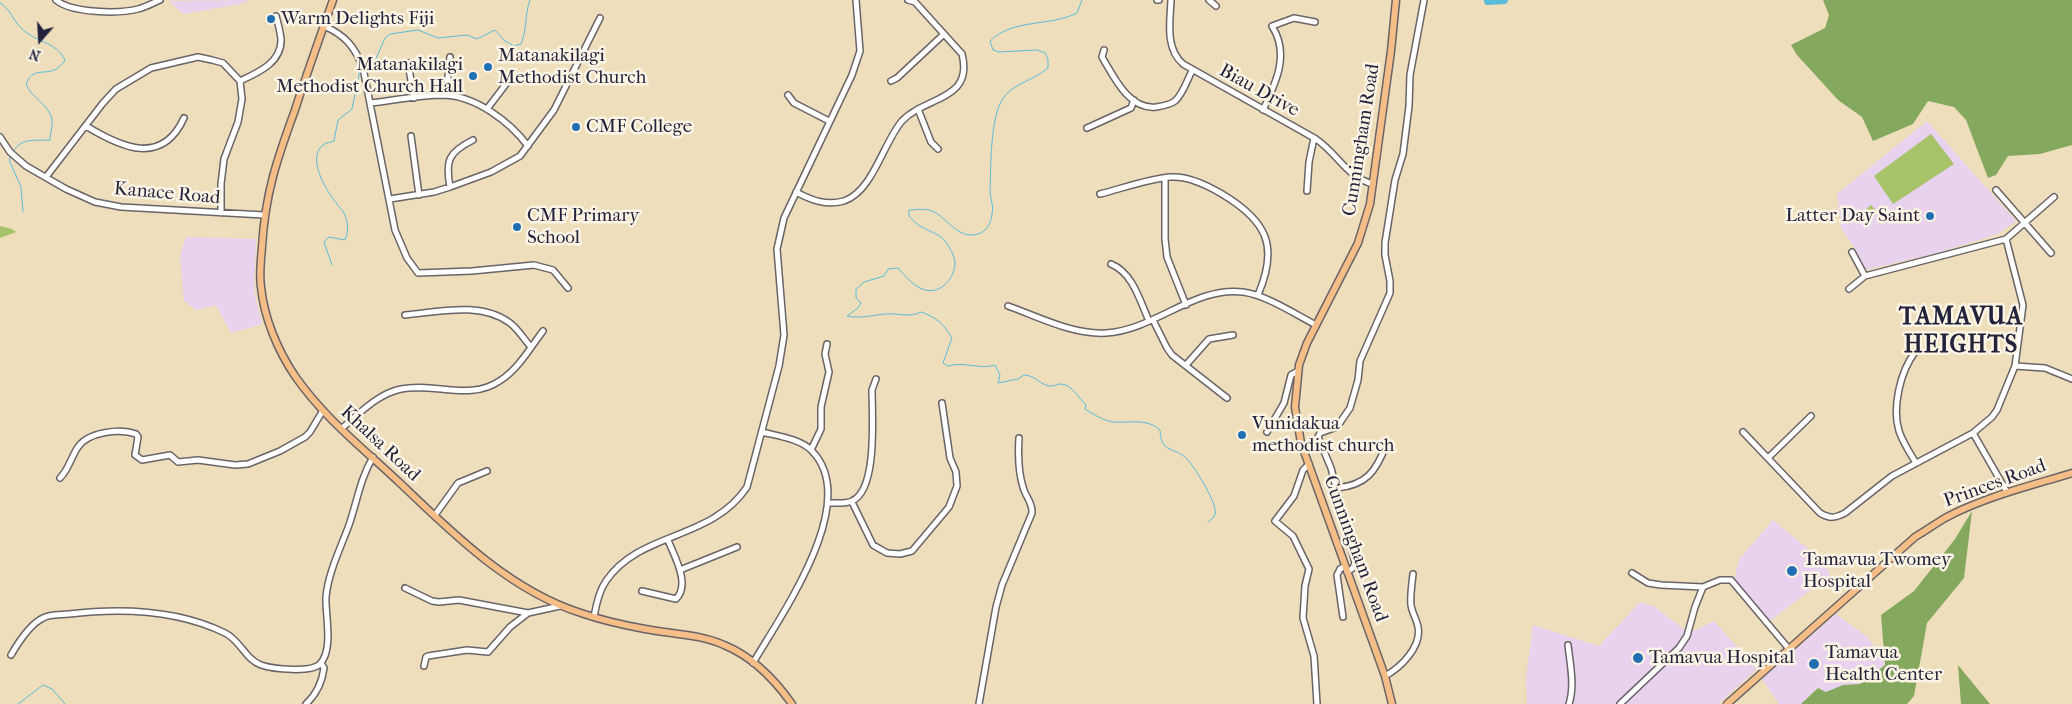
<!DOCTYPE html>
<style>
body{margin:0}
#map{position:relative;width:2072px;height:704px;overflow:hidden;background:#eedebc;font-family:"IM FELL French Canon",serif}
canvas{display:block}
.north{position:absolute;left:15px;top:15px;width:50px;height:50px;-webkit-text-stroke:4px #fcf5e5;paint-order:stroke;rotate:199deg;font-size:14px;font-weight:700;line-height:20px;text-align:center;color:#22223b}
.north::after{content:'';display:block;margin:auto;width:18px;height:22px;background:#22223b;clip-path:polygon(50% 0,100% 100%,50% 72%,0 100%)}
</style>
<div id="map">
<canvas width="2072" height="704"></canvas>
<div class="north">N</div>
</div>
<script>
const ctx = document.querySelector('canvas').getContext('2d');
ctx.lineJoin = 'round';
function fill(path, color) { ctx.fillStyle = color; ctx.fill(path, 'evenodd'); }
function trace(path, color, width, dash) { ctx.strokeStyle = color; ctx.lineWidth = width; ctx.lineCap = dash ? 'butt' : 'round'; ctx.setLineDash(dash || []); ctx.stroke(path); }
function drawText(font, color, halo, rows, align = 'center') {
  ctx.font = font + ' "IM FELL French Canon",serif'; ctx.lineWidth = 5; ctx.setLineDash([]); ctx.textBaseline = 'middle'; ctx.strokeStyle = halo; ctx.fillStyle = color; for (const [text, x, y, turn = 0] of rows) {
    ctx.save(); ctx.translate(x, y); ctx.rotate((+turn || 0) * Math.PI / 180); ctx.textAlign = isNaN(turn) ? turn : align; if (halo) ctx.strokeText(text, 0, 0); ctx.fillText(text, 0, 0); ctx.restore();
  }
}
fill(new Path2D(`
 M251 0 240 4 183 14 169 1Z
 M1927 121 2016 221 1998 234 1940 252 1866 270 1855 248 1841 228 1837 194Z
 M186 237 256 239 254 292 262 324 231 333 216 305 196 310 184 301 180 256Z
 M1773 520 1818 557 1828 569 1830 575 1770 621 1734 581 1739 559Z
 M1640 602 1655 607 1689 633 1714 621 1757 669 1718 704H1527L1526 678 1533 625 1599 646Z
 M1836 614 1866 636 1884 659 1885 665 1860 684 1843 685 1826 693 1818 688 1801 704H1779L1762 679Z`), '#e8d2ee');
fill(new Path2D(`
 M1931 134 1954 164 1893 204 1874 176Z
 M1871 205 1878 212 1864 224 1858 217Z
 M0 226 12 229 16 232 0 238Z`), '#a6c36a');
fill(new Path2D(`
 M1823 0H2072V145L2040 154 2008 156 1996 175 1988 178 1966 120 1954 107 1928 101 1913 124 1873 141 1862 117 1838 100 1797 55 1791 45 1825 28 1829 15Z
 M1972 511 1964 578 1927 623 1914 696 1907 704H1801L1818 688 1826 692 1843 685 1860 684 1885 665 1881 615 1914 591 1955 539Z
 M1958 665 1990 704H1961Z`), '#84a95e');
trace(new Path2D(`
 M1082 0 1077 13C1049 27 1014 18 990 41L993 50 999 52 1037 50 1045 53 1048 59V68C1033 81 1011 84 1002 100 990 120 991 167 990 191 990 198 994 206 992 214 991 222 987 232 978 234 958 240 948 218 932 211 925 208 916 210 909 210V216C912 219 916 224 920 226 933 234 939 232 948 245 951 250 955 258 955 263 955 278 941 294 925 290 914 287 905 276 898 268L888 269 884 276 864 282 856 289V298L861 303 858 308 847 316C861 319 872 315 886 314 899 313 909 318 921 312 936 317 944 324 952 338L943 363 948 366C964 361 980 370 995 365L1000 375 998 383 1018 379 1024 375C1036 376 1037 382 1046 385 1052 388 1056 384 1061 384 1071 384 1079 398 1086 405L1085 409C1093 414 1104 421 1114 422 1130 423 1147 418 1160 430 1161 454 1174 446 1187 459 1194 466 1215 500 1215 510 1216 512 1215 515 1214 517L1208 522
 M0 3C11 9 12 19 21 28 34 42 56 41 65 60 51 82 35 62 26 84 31 97 49 105 52 119 53 126 50 133 50 140 35 141 21 137 13 152
 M369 66 374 63 385 38 390 34 418 30 438 38 467 35 477 39 495 30 505 41 514 46 521 44C528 26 524 16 530 0
 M11 156 9 160 21 187 23 212
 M332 265 324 242 329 237 345 240C349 231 348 222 344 213 343 210 339 208 337 204 327 192 306 158 323 145 325 143 331 142 334 141L338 120 352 109 360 70
 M18 704 43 685 52 689 65 704`), '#5abcd9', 1);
trace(new Path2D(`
 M1488 1 1504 0`), '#5abcd9', 8);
const minor = new Path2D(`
 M56 0C71 13 119 14 138 9 146 7 153 3 160 0
 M1157 0H1159
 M1171 0C1170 22 1165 48 1183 64L1316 139C1338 154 1346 177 1373 184
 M1209 0 1216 6
 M324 26C345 35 355 47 363 68L395 230 407 258 418 273 472 271 534 265 553 270 568 288
 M1104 50 1102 57C1114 77 1129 110 1156 107 1162 106 1170 105 1175 101 1183 94 1187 80 1192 71
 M408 63 414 98
 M240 81C257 73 282 63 281 39 280 31 278 23 276 16
 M891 81 897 78 944 34
 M446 95 450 57
 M788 95 794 103 829 121
 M371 103C395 100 420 95 444 95 476 96 510 122 528 146
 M487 109 509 80
 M918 109 931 142 938 149
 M1263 110C1276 83 1290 54 1272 26L1294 18 1315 22
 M86 126C122 148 162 166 184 118
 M1087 128 1131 108 1134 100
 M411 136 419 195
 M0 137 10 152 26 166 66 189 95 202 121 207 264 215
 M46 177 103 103 116 89 151 68 198 57 212 60 223 63 240 81 242 99 238 122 224 159 221 184V213
 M1165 178V239L1167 257 1186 305
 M450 187C445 160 449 152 473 140
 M1996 190 2051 253
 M1307 191 1309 162 1314 138
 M796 192C811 200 826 206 844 201 873 191 883 143 902 121 925 96 974 101 962 54L915 2 908 0
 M1100 194C1120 189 1151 178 1171 177 1188 176 1207 185 1222 194 1267 221 1279 246 1258 295
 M390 199 434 192 450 187 491 172 520 156 554 110 600 18
 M1852 252 1865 276
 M1111 264C1133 273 1140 301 1149 321
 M1849 289 1865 276 2006 239 2054 197
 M1008 306C1039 317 1073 335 1106 333 1155 330 1194 286 1243 292 1266 295 1295 314 1316 325
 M405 315C438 312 481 301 510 323 518 329 524 339 530 346
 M1153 320 1167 348 1172 355 1227 398
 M1915 352C1900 372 1892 408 1899 431 1903 443 1910 453 1916 463
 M1186 365 1209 339 1233 335
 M2015 366 2045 368 2072 379
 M341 429C359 414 377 394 401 389 435 382 470 402 501 380 519 368 530 348 543 331
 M1267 432 1284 403 1291 375 1298 371
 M1743 432 1820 513C1830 519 1835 518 1845 513L1892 476 1973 433 1992 417 1997 410 2015 366 2023 305 2006 239
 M1973 433 2007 492
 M811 450 821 429V407L829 372 825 354 827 344
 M1768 458 1811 416
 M1309 464 1303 470 1294 496 1275 521 1293 536 1309 569 1305 586 1303 618 1314 656 1317 704
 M60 478C69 469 71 457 78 447 88 432 120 428 136 434L138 437 135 455 142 460 170 455 178 462 198 460 235 465 248 464 280 451 305 437 310 432 322 412
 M1337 488C1366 485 1376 472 1386 445
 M852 502 873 545 887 553 900 554 912 551 949 507 957 486 956 472 950 458 942 403
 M829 503C835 503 846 504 852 501 878 490 872 414 872 390L876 379
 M435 515 458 483 487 471
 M680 570 737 547
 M1347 572 1353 568 1355 563 1331 468 1318 437 1320 433 1337 427 1350 408 1358 380 1360 361 1390 293V281L1385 255V243L1395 180 1403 154 1409 106 1410 75 1424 0
 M1632 573 1648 583 1661 585 1703 587 1720 580H1731L1789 649
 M405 588 432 601 439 602 459 600 528 613
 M642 591 676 599C691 584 674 556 668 540
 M594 617C596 605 599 591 606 581 640 531 711 541 747 487L779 366 784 335 777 249 784 218 852 75 860 51 856 0
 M1343 617 1337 575 1340 569 1345 566
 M1568 645C1570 663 1575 686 1569 704
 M11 655C18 643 30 624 43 618 50 614 61 615 69 614 120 608 178 610 225 633 240 640 245 659 261 665 273 669 311 673 320 664 334 649 325 615 326 597 328 573 341 547 349 525 357 502 360 479 373 457
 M753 663C781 615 862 502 812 451 801 439 778 436 762 432
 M424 666 426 657 428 656 467 650 488 652 510 627 528 613 560 606
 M1385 676C1400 668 1422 647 1418 627 1417 620 1412 613 1411 605 1410 595 1412 584 1413 574
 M306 704C317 694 322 683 324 668L321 663
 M979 704 996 607 1002 585 1032 513C1033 503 1025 496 1023 487 1018 471 1018 454 1019 438
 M1620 704 1679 648 1687 636 1695 607 1703 587`);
const major = new Path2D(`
 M333 0C320 37 307 73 295 110 277 159 265 194 262 247 261 260 259 274 261 287 264 318 278 351 295 376 324 418 365 450 401 484 453 534 511 591 581 613 601 620 623 625 645 629 671 634 699 634 724 645 751 656 775 680 792 704
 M1392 704 1385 676 1301 443 1295 407 1299 365 1307 343 1358 243 1370 204 1391 51 1396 0
 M1727 704 1915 537C1925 531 1935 524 1945 518 1984 497 2030 486 2072 473`);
trace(minor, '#696468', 8);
trace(major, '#696468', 9);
trace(minor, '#fff', 5);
trace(major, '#f6be87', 6);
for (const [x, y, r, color] of [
 [271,19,5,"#1f6fb2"],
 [488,67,5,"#1f6fb2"],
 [473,76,5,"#1f6fb2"],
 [576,127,5,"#1f6fb2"],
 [1930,216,5,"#1f6fb2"],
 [517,227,5,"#1f6fb2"],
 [1242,435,5,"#1f6fb2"],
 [1792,571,6,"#1f6fb2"],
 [1638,658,6,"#1f6fb2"],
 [1814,664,6,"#1f6fb2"]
]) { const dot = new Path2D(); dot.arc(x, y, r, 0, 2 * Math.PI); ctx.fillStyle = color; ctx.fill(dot); trace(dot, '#fcf5e5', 2); }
drawText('19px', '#22223b', '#fcf5e5', [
 ["Warm Delights Fiji",281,19],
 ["Matanakilagi",498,56],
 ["Methodist Church",498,78],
 ["Matanakilagi",463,65,"right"],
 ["Methodist Church Hall",463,87,"right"],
 ["CMF College",586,127],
 ["CMF Primary",527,216],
 ["School",527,238],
 ["Latter Day Saint",1920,216,"right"],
 ["Vunidakua",1252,424],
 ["methodist church",1252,446],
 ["Tamavua Twomey",1803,560],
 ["Hospital",1803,582],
 ["Tamavua",1825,653],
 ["Health Center",1825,675],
 ["Tamavua Hospital",1649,658]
], 'left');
drawText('19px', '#22223b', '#fcf5e5', [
 ["Biau Drive",1259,91,29],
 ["Cunningham Road",1362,140,-81],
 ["Kanace Road",167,194,5],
 ["Khalsa Road",380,444,43],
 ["Princes Road",1995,484,-20],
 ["Cunningham Road",1355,549,70]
]);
ctx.letterSpacing = '1px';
drawText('bold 24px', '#22223b', '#fcf5e5', [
 ["TAMAVUA",1961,318],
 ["HEIGHTS",1961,346]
]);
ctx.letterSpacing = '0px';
</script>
